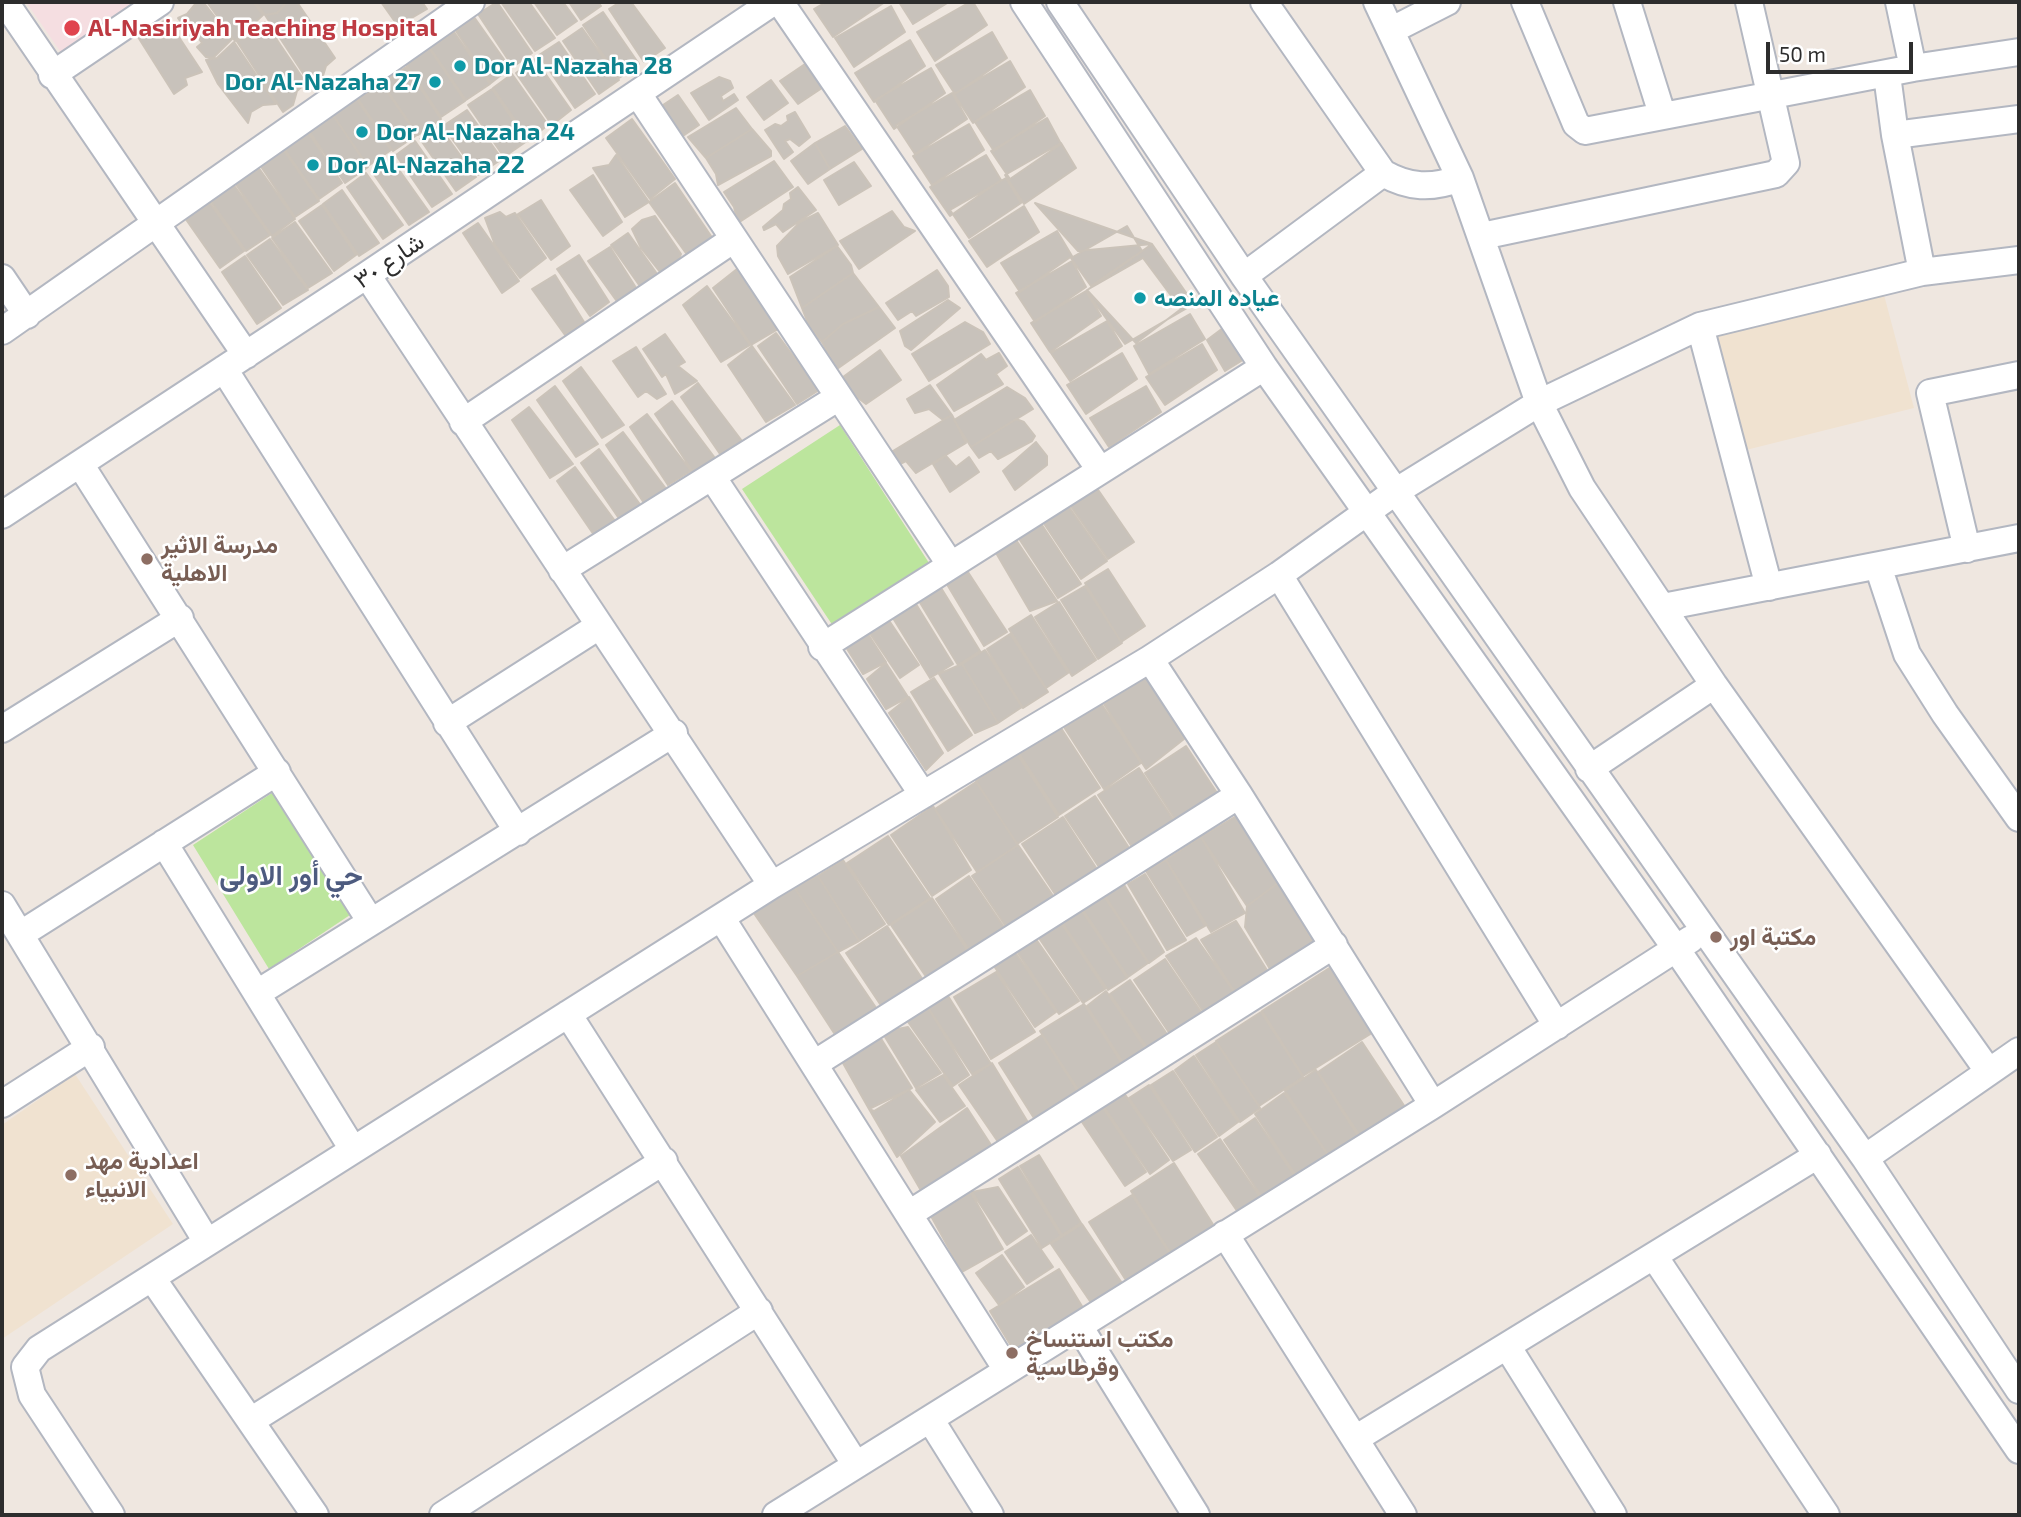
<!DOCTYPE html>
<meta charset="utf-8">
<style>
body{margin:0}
#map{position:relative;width:2021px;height:1517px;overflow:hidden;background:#efe7e0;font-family:"Exo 2",sans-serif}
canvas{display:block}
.frame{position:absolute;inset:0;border:4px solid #2d2d2d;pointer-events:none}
.scale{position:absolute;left:1766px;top:42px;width:147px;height:32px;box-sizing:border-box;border:4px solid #2d2d2d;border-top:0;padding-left:9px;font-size:21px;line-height:24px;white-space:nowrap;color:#2d2d2d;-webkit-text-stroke:5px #fff;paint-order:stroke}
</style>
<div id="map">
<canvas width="2021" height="1517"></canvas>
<div class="frame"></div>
<div class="scale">50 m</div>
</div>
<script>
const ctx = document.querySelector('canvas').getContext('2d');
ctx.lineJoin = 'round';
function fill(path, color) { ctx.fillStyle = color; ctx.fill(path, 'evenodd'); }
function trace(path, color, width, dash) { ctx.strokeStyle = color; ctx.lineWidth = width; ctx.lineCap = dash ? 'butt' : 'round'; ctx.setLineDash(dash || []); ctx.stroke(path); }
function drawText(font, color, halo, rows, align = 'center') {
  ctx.font = font + ' "Exo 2",Vazirmatn,sans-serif'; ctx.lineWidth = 5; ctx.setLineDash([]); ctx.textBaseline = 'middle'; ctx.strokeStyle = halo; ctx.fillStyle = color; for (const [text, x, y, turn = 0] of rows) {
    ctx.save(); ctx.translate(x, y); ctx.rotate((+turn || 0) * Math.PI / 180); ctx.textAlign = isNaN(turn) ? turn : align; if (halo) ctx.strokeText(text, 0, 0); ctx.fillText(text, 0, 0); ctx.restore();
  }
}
fill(new Path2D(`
 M1883 291 1914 408 1746 450 1716 335Z
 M75 1074 173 1224 2 1339V1125Z`), '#f0e2d0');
fill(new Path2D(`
 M26 2H137L62 54Z`), '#f5dee1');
fill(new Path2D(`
 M840 425 929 563 833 626 742 489Z
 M278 789 353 913 269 969 193 845Z`), '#bce59d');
const building = new Path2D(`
 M197 2 204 3 232 39 213 58 206 57 197 47 202 43 197 36H190L178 18 187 14Z
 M207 2H253L263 15 235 41Z
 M255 2H287L277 13 265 15Z
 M287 2H297L335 58 326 66 322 79 312 87 265 15 277 13Z
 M381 2H422L427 9 398 26Z
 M497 2 532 53 513 67 478 14Z
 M501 2H529L555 38 535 51Z
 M534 2H563L577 21 557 35Z
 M569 2H598L601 6 581 20Z
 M620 2H631L665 48 644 62 609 9Z
 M826 2H885L833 37 814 9Z
 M899 2H949L913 24Z
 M970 2H973L987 25 935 61 917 32Z
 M891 6 905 32 854 67 835 38Z
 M603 12 639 64 619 78 583 25Z
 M474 17 510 68 491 83 456 31Z
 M167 19 202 72 185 78 187 85 174 94 138 37Z
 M265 22 306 83 297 91 293 105 283 112 236 40 248 38Z
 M582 28 619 80 599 94 563 41Z
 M454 32 490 84 466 100 430 48Z
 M992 32 1007 58 955 94 936 65Z
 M910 40 925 66 874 102 855 73Z
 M234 42 276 104 263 105 251 112 248 123 218 84 206 60 217 58Z
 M559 42 595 94 575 108 539 55Z
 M429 48 465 101 441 117 406 64Z
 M535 59 571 110 552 125 516 73Z
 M1010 61 1025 87 973 123 954 94Z
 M805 64 822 88 798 104 780 81Z
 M406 67 441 119 418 135 382 83Z
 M931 68 945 93 894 129 875 100Z
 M512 74 548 125 529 140 493 88Z
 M719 77 730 81 733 88 721 96 723 101 734 94 738 100 709 120 691 93Z
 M771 80 788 103 764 120 747 97Z
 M381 83 417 135 393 151 358 99Z
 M492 89 527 141 504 157 468 105Z
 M1030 90 1045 116 994 151 975 122Z
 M952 93 967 119 915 154 896 125Z
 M678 95 699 125 680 138 660 107Z
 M356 98 391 150 368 166 332 114Z
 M736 108 752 129 706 158 688 137Z
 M467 110 502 159 478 175 443 126Z
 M795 112 810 137 799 146 790 139 785 141 793 152 784 159 765 130 775 124 781 126 788 121 787 116Z
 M333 115 368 167 345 183 309 131Z
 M1047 118 1061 144 1010 179 991 151Z
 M632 119 675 179 650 199 606 138Z
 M969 124 984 150 932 185 913 156Z
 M439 126 476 177 456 191 420 139Z
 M845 126 862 149 830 169 815 143Z
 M752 129 771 151V156L718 185 716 174 706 158Z
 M307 131 342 183 319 199 283 147Z
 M415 141 452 194 432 207 396 155Z
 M815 143 830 169 808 184 791 161Z
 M1061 143 1076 168 1024 204 1005 175Z
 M283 149 319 201 295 217 260 165Z
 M616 155 649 202 625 217 593 168 609 165Z
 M986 155 1001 180 950 216 930 187Z
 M392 160 429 212 409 225 373 173Z
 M774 161 793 187 738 223 734 207 724 192Z
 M854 162 871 186 839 205 824 180Z
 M258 167 295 219 272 236 235 183Z
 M366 173 403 225 383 239 347 187Z
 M593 175 622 222 603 236 570 190Z
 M1006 178 1021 203 969 238 950 210Z
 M675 183 711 236 710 252 688 256 649 202Z
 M233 184 270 235 246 251 210 200Z
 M798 187 816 210 783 232 776 224 764 230 763 227 783 210 784 204 791 199 790 193Z
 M342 190 379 243 359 256 323 204Z
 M541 200 570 246 551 260 518 214Z
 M209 202 244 251 220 268 185 218Z
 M1035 203 1152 244 1078 251Z
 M322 205 356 255 334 271 299 221Z
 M1024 206 1039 232 987 267 969 241Z
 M892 211 904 227 915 231 859 269 840 241Z
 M500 212 506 217 515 213 546 258 520 278 495 245 485 218Z
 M818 213 838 245 788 274 778 256 777 246 800 222Z
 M655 216 681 254 675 267 660 272 641 248 632 229 642 220Z
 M295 222 332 273 308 288 272 238Z
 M478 223 519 281 502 293 463 233Z
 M1127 226 1142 251 1091 286 1071 258Z
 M1057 231 1072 256 1020 292 1001 263Z
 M628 233 660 278 644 292 611 245Z
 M270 239 308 290 283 305 247 255Z
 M1152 244 1194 304 1125 344 1086 291Z
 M837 246 851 265 853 273 802 308 790 277Z
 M610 247 640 294 621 307 588 261Z
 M579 255 609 302 590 316 557 269Z
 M245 256 281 308 257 324 222 272Z
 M1143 258 1181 309 1136 343 1087 290Z
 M1072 261 1086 287 1035 322 1016 293Z
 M737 269 780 328 751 345 713 288Z
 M937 270 948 286 949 297 916 316 912 311 898 320 886 303Z
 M853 273 879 307 843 324 822 342 809 326 802 308Z
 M555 275 584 322 565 335 532 289Z
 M707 286 750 345 721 362 683 305Z
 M1086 291 1101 316 1050 352 1031 323Z
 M948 300 960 308 911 350 905 346 900 331Z
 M879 307 895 328 837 369 822 342 843 324Z
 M1190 314 1205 339 1149 374 1134 346Z
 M1107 321 1122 346 1070 381 1051 353Z
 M965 322 983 332 990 344 929 381 912 354Z
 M1223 328 1246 358 1225 371 1207 340Z
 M776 333 819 390 797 404 758 346Z
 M665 334 685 362 678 366 697 381 675 394 666 374 662 377 643 349Z
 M1202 344 1217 370 1165 405 1146 377Z
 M752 346 795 405 766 422 728 365Z
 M636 347 666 394 657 399 646 391 638 397 613 361Z
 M880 350 901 380 866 404 853 394 843 377Z
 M999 353 1007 366 996 374 1003 384 954 411 937 385 981 354 986 360Z
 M1122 353 1137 379 1086 414 1067 385Z
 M581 367 624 425 602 438 563 381Z
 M698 383 742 441 720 454 681 397Z
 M930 385 952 415 943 420 929 409 915 413 907 399Z
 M555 386 598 444 576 457 537 400Z
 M1146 386 1161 412 1109 447 1090 418Z
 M1007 387 1025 398 1033 409 971 447 954 420Z
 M672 401 715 458 693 472 655 414Z
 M529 407 573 464 550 478 512 420Z
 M647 414 691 471 668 485 630 427Z
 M952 415 966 443 916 473 906 461 896 466 888 454Z
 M1016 419 1024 422 1035 436 1032 441 998 459 991 451 979 458 971 447Z
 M623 432 667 490 644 503 606 445Z
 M1036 442 1047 456V465L1015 490 1003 471Z
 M599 449 642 507 620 520 581 463Z
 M946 456 956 467 969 457 979 472 950 492 933 464Z
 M575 467 618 525 596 538 557 481Z
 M1094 484 1134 542 1108 559 1065 498Z
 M1066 503 1107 561 1081 579 1039 516Z
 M1036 516 1081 584 1058 598 1014 531Z
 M1010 531 1057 601 1030 611 992 546Z
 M964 566 1007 632 984 646 945 581Z
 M1108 569 1145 626 1121 642 1085 583Z
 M938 583 980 651 958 665 916 596Z
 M1085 586 1122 643 1098 659 1061 600Z
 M911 596 953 664 930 678 888 610Z
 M1059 602 1096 660 1072 676 1035 617Z
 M1031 615 1068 673 1046 688 1009 629Z
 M888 619 919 665 900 678 869 632Z
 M864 628 886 662 863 674 844 644Z
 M1010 634 1048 692 1023 708 987 649Z
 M985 650 1022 707 998 723 962 664Z
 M886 663 908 697 886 709 867 679Z
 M962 664 998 723 975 733 939 674Z
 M1146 676 1184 739 1146 769 1104 704Z
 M934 678 972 735 948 751 911 692Z
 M909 697 943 753 926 770 889 713Z
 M1100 702 1141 763 1104 789 1064 727Z
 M1059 725 1100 788 1059 815 1018 752Z
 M1186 746 1223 802 1181 828 1145 773Z
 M1017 754 1058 817 1017 844 976 781Z
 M1139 768 1180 830 1138 856 1098 795Z
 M976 782 1018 845 977 872 935 809Z
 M1095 796 1135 857 1105 876 1065 816Z
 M933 806 971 870 932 896 891 835Z
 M1238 815 1278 883 1247 906 1201 837Z
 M1063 817 1102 877 1061 903 1022 844Z
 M888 836 930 898 889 925 847 863Z
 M1201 837 1245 913 1211 932 1166 860Z
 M1018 845 1058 903 1011 934 972 876Z
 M843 860 885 924 859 941 818 876Z
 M1166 860 1205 926 1187 936 1146 871Z
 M1145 874 1186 940 1167 950 1128 884Z
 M818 876 859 941 838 952 794 887Z
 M969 876 1010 936 975 959 936 899Z
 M1123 883 1164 952 1149 963 1105 896Z
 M1278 883 1317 949 1273 974 1245 927 1247 906Z
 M794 887 838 952 797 976 749 906Z
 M1104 896 1148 963 1128 977 1083 910Z
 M932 898 974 960 933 987 891 925Z
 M1082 911 1127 978 1108 990 1063 924Z
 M1236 921 1270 975 1238 997 1201 940Z
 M1061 923 1105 989 1083 1003 1039 938Z
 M887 926 929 989 888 1016 846 953Z
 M1033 935 1079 1001 1059 1014 1014 947Z
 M1196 938 1239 999 1209 1020 1166 956Z
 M1010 945 1056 1012 1035 1027 990 960Z
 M838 952 881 1015 836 1036 797 976Z
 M1165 959 1208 1022 1176 1043 1134 980Z
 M1331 967 1372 1033 1303 1076 1262 1011Z
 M996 972 1035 1032 991 1059 954 997Z
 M1130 980 1173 1043 1153 1056 1110 994Z
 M1106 991 1152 1058 1129 1072 1087 1006Z
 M948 996 991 1064 972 1074 927 1006Z
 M1084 1004 1124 1067 1081 1094 1040 1031Z
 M928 1008 969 1075 953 1086 906 1019Z
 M1261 1012 1303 1077 1259 1106 1216 1041Z
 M908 1027 941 1073 916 1088 882 1032Z
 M1042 1035 1082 1098 1039 1126 999 1063Z
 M880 1037 912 1088 869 1109 839 1056Z
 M1216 1042 1260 1108 1240 1122 1196 1055Z
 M1362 1042 1405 1107 1360 1136 1318 1072Z
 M1194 1056 1238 1122 1219 1136 1175 1070Z
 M992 1063 1032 1129 1005 1152 959 1085Z
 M1316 1070 1358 1136 1329 1156 1285 1091Z
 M1173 1071 1217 1137 1195 1152 1151 1085Z
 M943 1075 965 1106 940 1122 916 1090Z
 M1149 1085 1191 1150 1173 1161 1129 1098Z
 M909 1090 935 1122 897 1157 869 1109 874 1111Z
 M1124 1093 1169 1160 1150 1174 1104 1107Z
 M1284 1093 1330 1158 1299 1180 1255 1114Z
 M1101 1105 1146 1172 1125 1186 1080 1119Z
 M967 1108 993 1148 923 1194 901 1156Z
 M1255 1118 1298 1181 1266 1203 1224 1140Z
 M1220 1139 1266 1206 1244 1221 1198 1154Z
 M1039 1155 1081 1223 1062 1235 1020 1166Z
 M1174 1163 1214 1226 1171 1254 1131 1191Z
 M1018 1167 1061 1236 1042 1248 999 1179Z
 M998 1187 1027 1231 1007 1245 972 1192Z
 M971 1193 1003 1249 962 1272 931 1216Z
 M1132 1195 1172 1257 1129 1285 1089 1222Z
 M1082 1224 1126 1289 1096 1310 1051 1244Z
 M1031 1235 1053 1267 1027 1284 1005 1252Z
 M1002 1255 1024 1287 999 1305 976 1273Z
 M1059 1269 1085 1311 1016 1354 990 1311Z`);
fill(building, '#c8c2bb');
trace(building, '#cbc3b9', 2);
const minor = new Path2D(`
 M5 2 246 355
 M780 2 1100 470
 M1024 2 1264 367 1677 950 2019 1450
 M1060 2 1244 276 1865 1158 2019 1390
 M1264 2 1383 173C1409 188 1432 189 1460 178
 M1377 2 1460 178 1539 403 1582 488 1714 685 1989 1072
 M1525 2 1576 124 1585 131 1913 68 2019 52
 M1627 2 1662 114
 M1899 2 1913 68
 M1392 30 1447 2
 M52 75 160 2
 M1887 75 1895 135 1922 272
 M638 94 950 564
 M1895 135 2019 119
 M1482 236 1776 174 1786 163 1749 2
 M367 275 772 885
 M1244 276 1383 173
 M2 278 27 315
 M1700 326 1769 587
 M2 331 471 2
 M224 369 518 832
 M463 422 734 239
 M80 464 371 922
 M713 478 923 795
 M2 515 367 275 773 2
 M1967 549 1930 393 2019 375
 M1878 566 1907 654 1945 714 2019 818
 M562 570 839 397
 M1279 575 1557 1026
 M1663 607 2019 538
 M822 647 1264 367
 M1150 659 1239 795 1433 1105
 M447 723 599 626
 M2 729 180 618
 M1589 769 1714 685
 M164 843 352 1148
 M2 905 207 1242
 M722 919 1007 1370
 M21 934 277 772
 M259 992 674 733
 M568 1014 856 1465
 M814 1064 1239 795
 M2 1104 91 1047
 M1865 1158 2019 1051
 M909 1214 1334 945
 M1225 1234 1403 1515
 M1654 1256 1826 1515
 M152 1278 315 1515
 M1079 1326 1196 1515
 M1507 1346 1613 1515
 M930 1419 990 1515
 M252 1420 664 1161
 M1355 1439 1818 1155
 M111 1515 32 1395 25 1367 39 1349 772 885 1150 659 1279 575 1395 492 1539 403 1700 326 1922 272 2019 260
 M443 1515 759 1311
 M776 1515 1433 1105 1691 939`);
trace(minor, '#b3b7c1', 30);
trace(minor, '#fff', 26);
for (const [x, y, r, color] of [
 [72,28,9,"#e0444e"],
 [460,66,7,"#0f9aa8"],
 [435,82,7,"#0f9aa8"],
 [362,132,7,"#0f9aa8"],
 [313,165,7,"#0f9aa8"],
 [1140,298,7,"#0f9aa8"],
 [147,559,7,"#8d6e63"],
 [1716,937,7,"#8d6e63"],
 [71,1175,7,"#8d6e63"],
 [1012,1353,7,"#8d6e63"]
]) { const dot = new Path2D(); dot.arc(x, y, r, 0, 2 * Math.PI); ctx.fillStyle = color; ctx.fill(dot); trace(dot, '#fff', 2.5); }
drawText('bold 24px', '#be3a42', '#fff', [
 ["Al-Nasiriyah Teaching Hospital",88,28]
], 'left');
drawText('bold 24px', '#0d838f', '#fff', [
 ["Dor Al-Nazaha 28",474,66],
 ["Dor Al-Nazaha 27",421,82,"right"],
 ["Dor Al-Nazaha 24",376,132],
 ["Dor Al-Nazaha 22",327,165],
 ["عياده المنصه",1154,298]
], 'left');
drawText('24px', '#2d2d2d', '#fff', [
 ["شارع ٣٠",389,261,-34]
]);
drawText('bold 24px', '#785e54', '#fff', [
 ["مدرسة الاثير",161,545],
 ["الاهلية",161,573],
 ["مكتبة اور",1730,937],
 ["اعدادية مهد",85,1161],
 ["الانبياء",85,1189],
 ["مكتب استنساخ",1026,1339],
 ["وقرطاسية",1026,1367]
], 'left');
drawText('bold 28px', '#4d5b7f', '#fff', [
 ["حي أور الاولى",291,876]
]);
</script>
